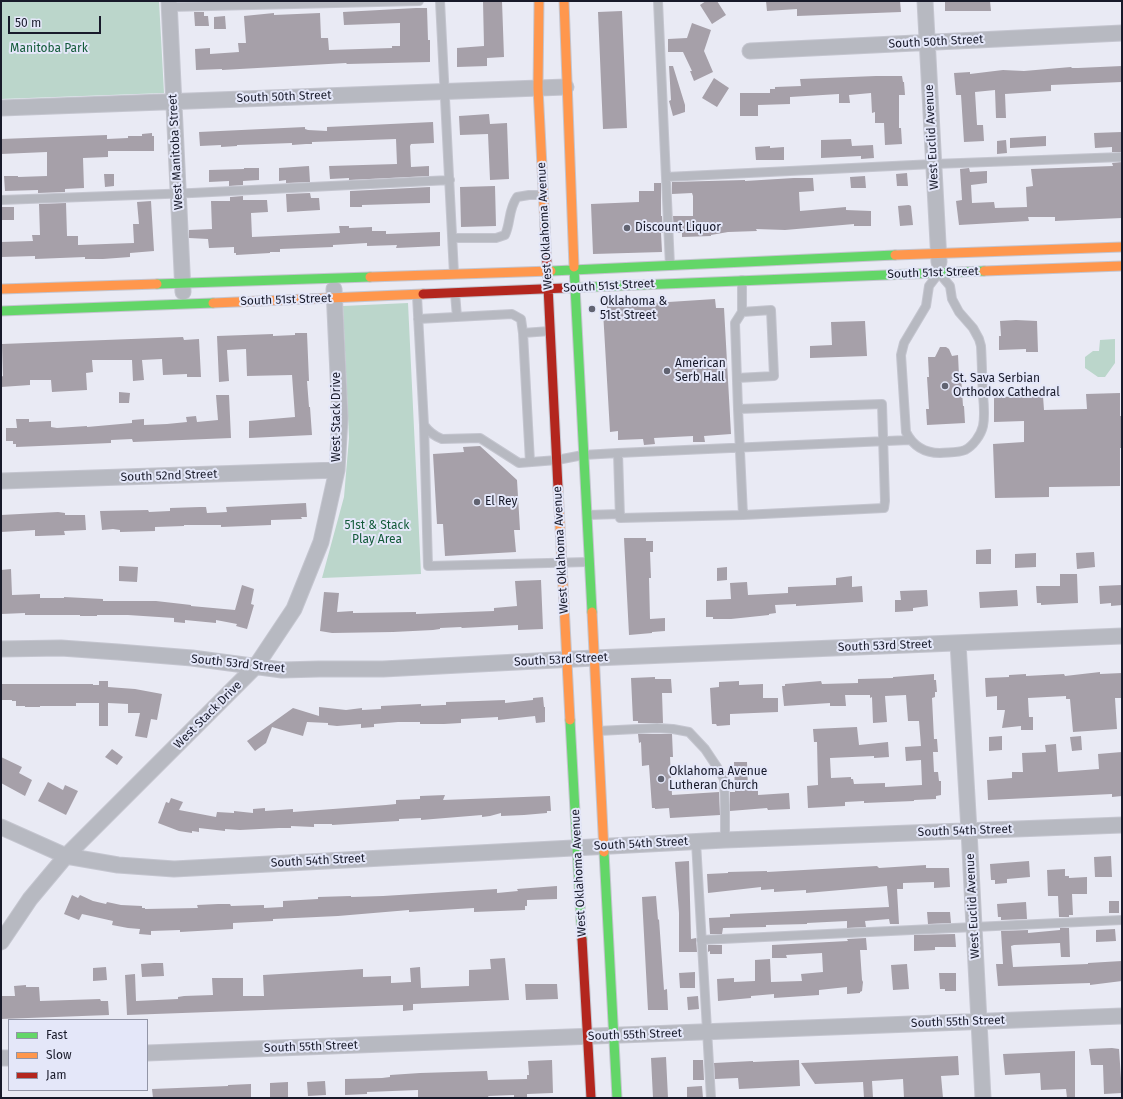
<!DOCTYPE html>
<style>
body{margin:0}
#map{position:relative;width:1123px;height:1099px;overflow:hidden;background:#e9eaf4;font-family:"Fira Sans",sans-serif}
canvas{display:block}
.frame{position:absolute;inset:0;border:2px solid #181a2a;pointer-events:none}
.legend{position:absolute;left:8px;top:1019px;width:140px;height:72px;box-sizing:border-box;background:#e4e7f9;border:1px solid #9295a6;margin:0;padding:5px 7px;list-style:none;font-size:12px;color:#181a2a}
.legend li{display:flex;align-items:center;gap:8px;height:20px}
.legend b{width:20px;border:1px solid #9295a6}
.scale{position:absolute;left:8px;top:16px;width:93px;height:18px;box-sizing:border-box;border:2px solid #181a2a;border-top:0;padding-left:5px;font-size:12px;line-height:14px;white-space:nowrap;color:#181a2a;-webkit-text-stroke:3px #e4e7f9;paint-order:stroke}
</style>
<div id="map">
<canvas width="1123" height="1099"></canvas>
<div class="frame"></div>
<ul class="legend">
<li><b style="height:5px;background:#63d668"></b>Fast</li>
<li><b style="height:5px;background:#ff974d"></b>Slow</li>
<li><b style="height:5px;background:#b3261e"></b>Jam</li>
</ul>
<div class="scale">50 m</div>
</div>
<script>
const ctx = document.querySelector('canvas').getContext('2d');
ctx.lineJoin = 'round';
function fill(path, color) { ctx.fillStyle = color; ctx.fill(path, 'evenodd'); }
function trace(path, color, width, dash) { ctx.strokeStyle = color; ctx.lineWidth = width; ctx.lineCap = dash ? 'butt' : 'round'; ctx.setLineDash(dash || []); ctx.stroke(path); }
function drawText(font, color, halo, rows, align = 'center') {
  ctx.font = font + ' "Fira Sans",sans-serif'; ctx.lineWidth = 4; ctx.setLineDash([]); ctx.textBaseline = 'middle'; ctx.strokeStyle = halo; ctx.fillStyle = color; for (const [text, x, y, turn = 0] of rows) {
    ctx.save(); ctx.translate(x, y); ctx.rotate((+turn || 0) * Math.PI / 180); ctx.textAlign = isNaN(turn) ? turn : align; if (halo) ctx.strokeText(text, 0, 0); ctx.fillText(text, 0, 0); ctx.restore();
  }
}
fill(new Path2D(`
 M1 1H159L164 93 1 99Z
 M408 303 421 574 322 578 344 497 349 438 343 306Z
 M1115 339V363L1105 377H1098L1085 368V357L1093 351H1099L1100 340Z`), '#bbd6cb');
fill(new Path2D(`
 M483 1H502L504 57 487 58V66L457 67V48L484 46Z
 M706 1H717L726 15 712 24 700 5Z
 M766 1H900L901 12 797 16V9L767 11Z
 M945 1H990L991 11H945Z
 M416 8H427L428 40H430V62L347 64 346 63 222 70V69L196 70 195 49 210 48V54L239 52 238 43H246L244 16 274 13V15L320 13 321 38H328L329 50 392 48V46H400V23L344 25 343 12Z
 M622 11 627 128 603 129 598 12Z
 M194 12H204V16H208L209 26H195Z
 M225 16 226 29H214V17Z
 M692 23 711 30 704 51 713 72 694 81 690 71H692L683 52H668V39L687 38Z
 M669 66H673L685 105V112L673 116 669 101 671 100Z
 M1122 66V82L1051 85V91L1005 94 1006 118H996L995 90 975 92 977 125H983L984 141 964 142 961 95H956L954 73 970 72V74L1003 70 1024 71 1071 67 1072 68H1078Z
 M876 76H902L903 82H904L905 95H899V128H901L902 144 885 145 884 123H875V112L872 113 871 93 849 95 850 103H839V94L790 97V104L758 105V116H740V93H770V89H775V87L801 86 800 79Z
 M714 78 729 88 717 107 702 98Z
 M489 114 490 124 507 123 509 179 490 180 488 134 460 135 459 116Z
 M433 122 434 143 411 144 410 146 411 167 429 166V176L349 180V178L330 179 329 166 397 164 396 139 312 142V144H306L292 145V143L237 145V146L221 147V145L200 146 199 132 305 127V129L308 130 327 131V127Z
 M1122 132V152H1112V147L1095 148 1094 133Z
 M152 133V136H154V151H108V157L83 158 84 188 65 189V192L38 193V190L5 191 4 176H18V177L47 176V152L1 154V139L107 135V139L128 138V136H142V134Z
 M1046 136V146L1010 148V138Z
 M851 139 852 146 873 145 874 158 861 159V156L821 158V140Z
 M1006 140 1007 153 997 154V141Z
 M770 146V148L784 147V160H756L755 147Z
 M1122 162V218L1055 221V217H1028L1029 221 959 225 956 201 962 200 960 169 969 168 970 172 987 171V183L971 185 972 203 994 202 995 208 1027 207 1026 187 1033 186 1031 169 1113 166 1112 163Z
 M309 166 310 182 286 183V180L279 181V168Z
 M244 168H259V180L243 181V185L229 186V181L209 182V170L244 169Z
 M907 173 908 186H897L896 174Z
 M104 174H114V186L105 187Z
 M865 176 866 188H851L850 177Z
 M794 178H813L814 191 799 192 800 211 846 207V210L871 211V226H854V224L785 230 756 229 757 231 728 232 711 235V236L682 237V233H674L673 216H693V196L692 193 672 194V182L745 180V181Z
 M654 183H661V216H662L663 233H661L662 252 593 254 591 204 639 202V191H654Z
 M495 186 496 226 461 227 460 187Z
 M430 187V203L362 205V207H350V191Z
 M310 193 311 198H319L320 210 287 212 286 194Z
 M243 196V200H267L268 212 251 213 252 237 340 233 339 226H349V228L372 227V231H386V234L440 232V246L396 248 397 245 367 246V243L333 245V247L280 249V252H270V253L236 255V253H234V247L209 248 208 239 189 238V230L212 229 211 201H230V197Z
 M151 201 154 251 130 253V257L103 259H85V257L35 259V256L1 257V242L33 241 32 235H40L39 204 66 203 67 236H78V245L134 243 133 224H139L137 202Z
 M909 205 911 206 913 225 900 226 898 206Z
 M1 207H14V220H1Z
 M715 299 716 308H724L731 434 704 436 705 442H693V436L654 438 655 444 644 445 643 439 618 440V431L610 432 603 311H607V306Z
 M1016 320 1037 321 1038 352H1026V349L999 350V336H1001L1000 321Z
 M865 321 867 356 810 358V346L832 345 831 322Z
 M295 333H307L309 381H307L309 407H310L312 435 249 438V421L295 417 292 375 247 376 246 349 227 350 229 381 219 382 217 336 273 334V336L295 335Z
 M183 337 184 340 199 339 201 377H187V374L163 375 162 359 142 360 144 380 133 381 132 360H92L93 372 86 373 87 390 52 392 51 380H30V385L1 387V377L3 376 2 344Z
 M940 347H946L949 349 952 356 958 355 959 376H961L963 406H964L965 423 927 425 926 409H929L927 377H929L928 357H935Z
 M119 392 130 393 129 403H119Z
 M1120 393V416H1122V448H1120V486L1049 487V497L995 498 993 444 1024 442V421L994 422V397L1043 396 1044 410 1087 409 1086 394Z
 M216 395H229L231 438 133 442 132 439 111 440V443L16 447V444H13V441H6V428H17L16 419H29V422L51 421V427L57 428 87 426V427L132 423V420L144 419V425L167 424 187 422 186 417 196 416 197 422 218 420Z
 M480 446 517 480 520 530H514L516 552 445 556 443 524H437L433 454 464 452 463 447Z
 M306 503 307 517H301L302 519 271 520V525L221 527V525H184V526L155 527V531L120 532V530L113 529 102 530 100 511 148 510 149 512 170 511V508L200 507H206L207 513 227 512 226 507Z
 M58 512 65 513V515H85L86 530 64 531 65 535 38 536H35V530L1 532V515Z
 M624 538H646V541H653V552H650L651 578H649L650 619 665 618V631L652 632V633L629 635Z
 M991 549V564H976V550Z
 M1094 552 1095 567 1077 569 1076 553Z
 M1036 553V567L1015 568V554Z
 M119 566 138 567 137 582 119 581Z
 M727 567V580L717 581V568Z
 M11 569 12 595 40 594V598H64V597L103 599V601H156L191 605V606L235 610 242 585 254 589 251 604 254 605 247 629 236 626 237 624 216 620V623L185 620V623L174 622V618L128 615H97V616H80V615H25V613L1 614V570Z
 M1060 574H1077L1078 603 1041 605V603H1037L1036 586H1060Z
 M852 576V587L862 586 863 602 796 606V604L775 605 776 613 769 614V615L731 619H713V617H706V600L731 599 730 583 747 582 748 595 788 593V587L836 585V578Z
 M541 580 543 629 518 630V625L462 628 461 627 440 628V629L433 630 393 632 332 633 320 631 324 592 339 593 337 612 353 611V613L416 612V614L494 611V608L517 606 515 581Z
 M1122 585V605L1111 606V603L1100 604 1099 586Z
 M927 590 928 606 913 608V611L895 612V600H901L900 591Z
 M1017 590 1018 606 980 608 979 592Z
 M1100 672V674L1122 673V698H1115L1117 729 1073 732 1070 699H1066V696L1028 698 1029 717H1033V730H1021V726L1002 728 1005 710H997V696L986 697 985 678 1009 677V675L1026 674V676L1064 674 1065 676Z
 M934 674V680H936L937 692H935V697L932 698 934 739H937L938 752H933L934 772H938L939 781H941V795L936 796V799L914 800V801L864 803V801L845 802V806L808 808 807 786 818 785 817 742H814L813 729 857 727 859 745 888 742 889 757 874 758V756L830 758 831 778 851 777V779H853L854 784 885 783V787L922 785 921 760 906 761 905 747 921 746 919 721H908L906 695 885 696 887 722 873 723 872 697 870 698V695H845L846 706H830V703L784 706 782 686H785V684L821 681 822 684 858 683V679L893 678V677Z
 M655 677V679H671L672 693H662L663 723H638V721H633L631 678Z
 M99 681H108V687L135 689 162 694 157 720 151 719 147 738 135 736 140 713H128V704L108 703V726H99V703H76V706H40V707H25V706H16V701H12V700H2L1 684H93V685H99Z
 M739 681V685L763 684V698H778V712L730 714V725L717 726 716 724H712L710 688 719 687V682Z
 M543 697 544 707H545V722L536 723 535 716 498 720V717L461 719V723L444 724H420V722H398L374 724V727L361 728V724L337 726 328 725V723L307 722 303 736 272 727 266 743 255 751 247 741 293 708 319 716V707L346 710 362 708V710L381 709V706L421 704V706L443 705H446V702L478 701 505 700V703L533 700V698Z
 M638 734H672L673 757H670L672 795 719 792 720 815 670 818 669 808 655 809V808H652L649 765 642 766 641 742 639 743Z
 M1002 736V750L989 751V737Z
 M1081 736 1082 750 1072 751 1070 737Z
 M1056 744 1058 772 1099 769 1098 754 1122 752V796L1112 797V794L988 800 987 780 1012 778V772H1023L1022 753 1046 752 1045 745Z
 M112 749 123 757 117 765 105 757Z
 M1 757 22 767 19 773 32 780 25 796 1 783Z
 M734 762H747L748 790 758 789V795L789 793 790 809 768 810 767 808 730 811V792H735Z
 M48 782 63 790 65 785 78 791 66 815 38 801Z
 M445 795 443 800 550 796 551 811H547V813L524 815 501 816V813L490 816 482 817V815L421 820V818L399 819V821L332 825V824H314V827L291 826V828H279L240 830 225 829V831L199 828V832L192 831V833L179 831 158 823 166 802 169 803 171 798 183 802 179 810 216 817 217 812 234 813V811L253 813V809L265 808V811L293 809V812L386 805 396 804V800L420 799V796Z
 M1111 856 1112 877H1095L1094 857Z
 M689 861 691 939 696 938 697 952H679V913L675 862Z
 M1029 861 1030 877 1007 879V883L995 884V880H991L990 864Z
 M926 865V868H949L950 887 934 888V882L903 883V889H897L899 924H890L889 919 865 921 866 927 847 928V921L807 923V924L766 925V927L723 928 722 934H710L709 918 730 917V914L889 907 887 886 806 893V890L774 892V889L761 890V887L708 893 707 874 728 873V872L767 871V872L877 866 879 868Z
 M1065 869V876H1069V878L1087 877V894H1072L1073 915H1069V917H1059L1058 896H1048L1047 870Z
 M557 886V899L527 900V906H525V910L474 912V908L409 912V910L338 916 273 919V921L233 923V929L180 932V930L151 931V935L139 934 140 929 128 928 112 925 113 921 82 914 79 920 64 914 72 895 78 898 80 895 93 901 106 904 107 902 121 905 142 906V908H145V909L198 908 197 905 218 904H230L231 906 264 905V908L283 907V901L318 899V897L351 896V897L383 896 497 889V893L518 891 517 889Z
 M656 896 658 920 659 919 664 990 667 989 668 1010H648L642 897Z
 M1109 901H1119V913H1109Z
 M1026 902 1027 919 1001 920V917H998L997 904Z
 M927 912H950L951 923 928 924Z
 M1060 928H1069L1070 957H1061L1060 943 1014 945 1011 946 1013 967 1088 964V963L1122 961V981L1090 985V983L998 986 996 964H1003L1001 931 1028 930V933L1060 930Z
 M1115 929 1116 941 1096 942V930Z
 M955 934 956 947H935V950L914 951V935Z
 M866 938 867 950H860L862 980 863 982 862 991 860 992V993L847 994V987L819 990V995L774 998V994L751 996V998L718 1001 717 979 734 978V982L755 981V960L770 959 771 982 802 981 801 974 823 972 822 953 786 955 787 958H772V945L848 941 847 939Z
 M708 945H722V954H710V951L708 952Z
 M505 958 509 1000 413 1004V1010L403 1011V1005L127 1015 125 975 135 974 136 1001 178 999V997L184 996 213 995 212 978H243V996H264L263 975 363 969V977L391 976V983L411 982 410 968 420 967 421 988 469 986V970L491 969 490 959Z
 M154 963H163L164 976 142 977 141 964Z
 M907 964 909 989 893 990 891 965Z
 M106 967 107 980 93 981V968Z
 M695 972V988H680L679 973Z
 M939 973H956V991H945V989H940Z
 M525 984H557L558 999 526 1000Z
 M26 985V987H39L40 1001 100 999 101 1001H108L109 1015 1 1019V996H15L14 986Z
 M698 996 699 1009 688 1010 687 997Z
 M1112 1048 1119 1049 1122 1093 1104 1094 1103 1065H1091L1089 1049Z
 M1075 1051V1098H1067L1066 1089 1041 1090 1040 1073 1005 1075 1003 1054Z
 M958 1056 959 1075 941 1076 943 1098H904L903 1079 872 1081 873 1098H864L863 1082 815 1084 801 1063Z
 M666 1057 668 1098H653L651 1058Z
 M552 1060 553 1093 527 1094V1098H514V1095L488 1096 489 1098H418V1090L367 1092V1094L345 1095V1079L382 1078 390 1077V1075L420 1073 487 1071 488 1080 527 1079V1075H529L528 1061Z
 M693 1060H703L704 1080H693Z
 M799 1060 800 1086 739 1089 738 1078 715 1079 714 1063 753 1061V1062Z
 M325 1081 326 1095 308 1096 307 1082Z
 M288 1082V1098H270V1083Z
 M251 1084V1098H153L152 1089 228 1086V1085Z
 M702 1086 703 1098H687V1087Z`), '#a6a0a9');
const lane = new Path2D(`
 M440 1 454 274
 M658 1 670 266
 M169 7 419 1
 M666 177 934 164 1122 157
 M1 200 192 193 450 180
 M453 238H496L505 235C511 222 508 210 517 197L529 195H543
 M939 273 950 286 952 299 959 312 973 328 979 339 981 346C982 362 982 379 983 395 984 405 985 416 983 426 981 435 973 446 965 450 958 453 948 452 940 453 925 453 913 446 906 432L901 355 904 343 926 306 929 286Z
 M455 293 457 317
 M417 296 424 425C429 432 434 436 442 439L480 438 519 463 557 460 583 455 618 453 909 440
 M418 319 512 314 521 319 523 333 550 331
 M523 333 530 462
 M737 378 774 376 771 310 742 312
 M738 409 743 515
 M424 425 428 566 588 562
 M618 453 620 518 743 515 884 508 885 501 882 404 738 409 735 323 742 312V280
 M587 515 620 514
 M598 731 657 728 673 729 689 732 705 749 717 767 724 779 725 806V840
 M696 842 711 1098
 M701 940 1122 920`);
const street = new Path2D(`
 M169 1 183 292
 M925 1 939 262
 M750 51 1122 33
 M1 108 566 87
 M1 481 337 470
 M958 643 969 831 983 1098
 M1 649 61 648 118 652 192 658 282 670 319 669H383L594 658 1122 636
 M1 827 66 856 118 865 174 869 725 840 1122 825
 M1 942 30 899 66 856 256 666 294 609 321 542 337 470 340 418 334 289
 M147 1053 1122 1016
 M1 1058H9`);
const fast = new Path2D(`
 M574 267 592 612
 M551 271 895 255
 M157 284 370 277
 M565 288 984 271
 M1 311 213 303
 M570 720 582 939
 M604 852 617 1098`);
const slow = new Path2D(`
 M539 1 538 88 545 226
 M564 1 574 267
 M895 255 1122 247
 M984 271 1122 266
 M370 277 551 271
 M1 289 157 284
 M213 303 423 294
 M558 488 570 720
 M592 612 604 852`);
const jam = new Path2D(`
 M545 226 558 488
 M423 294 565 288
 M582 939 591 1098`);
trace(lane, '#c4c5cf', 10);
trace(street, '#c4c5cf', 17);
trace(fast, '#c4c5cf', 11);
trace(slow, '#c4c5cf', 11);
trace(jam, '#c4c5cf', 11);
trace(lane, '#b7b9c1', 8);
trace(street, '#b7b9c1', 15);
trace(fast, '#63d668', 9);
trace(slow, '#ff974d', 9);
trace(jam, '#b3261e', 9);
for (const [x, y, r, color] of [
 [627,228,4,"#616371"],
 [592,309,4,"#616371"],
 [667,371,4,"#616371"],
 [945,386,4,"#616371"],
 [477,502,4,"#616371"],
 [661,779,4,"#616371"]
]) { const dot = new Path2D(); dot.arc(x, y, r, 0, 2 * Math.PI); ctx.fillStyle = color; ctx.fill(dot); trace(dot, '#e4e7f9', 1.5); }
drawText('12px', '#181a2a', '#e4e7f9', [
 ["South 50th Street",936,42,-3],
 ["South 50th Street",284,97,-2],
 ["West Euclid Avenue",932,137,-93],
 ["West Manitoba Street",176,152,-93],
 ["West Oklahoma Avenue",545,226,-93],
 ["South 51st Street",933,273,-2],
 ["South 51st Street",609,286,-3],
 ["South 51st Street",286,300,-2],
 ["West Stack Drive",337,417,-90],
 ["South 52nd Street",169,476,-2],
 ["West Oklahoma Avenue",561,550,-93],
 ["South 53rd Street",885,646,-2],
 ["South 53rd Street",561,660,-3],
 ["South 53rd Street",238,664,6],
 ["West Stack Drive",208,715,-45],
 ["South 54th Street",965,831,-2],
 ["South 54th Street",641,844,-3],
 ["South 54th Street",318,861,-3],
 ["West Oklahoma Avenue",579,873,-93],
 ["West Euclid Avenue",973,906,-93],
 ["South 55th Street",958,1022,-2],
 ["South 55th Street",635,1035,-2],
 ["South 55th Street",311,1047,-2]
]);
drawText('12px', '#125a39', '#e4e7f9', [
 ["Manitoba Park",49,49],
 ["51st & Stack",377,526],
 ["Play Area",377,540]
]);
drawText('12px', '#181a2a', '#e4e7f9', [
 ["Discount Liquor",635,228],
 ["Oklahoma &",600,302],
 ["51st Street",600,316],
 ["American",675,364],
 ["Serb Hall",675,378],
 ["St. Sava Serbian",953,379],
 ["Orthodox Cathedral",953,393],
 ["El Rey",485,502],
 ["Oklahoma Avenue",669,772],
 ["Lutheran Church",669,786]
], 'left');
</script>
